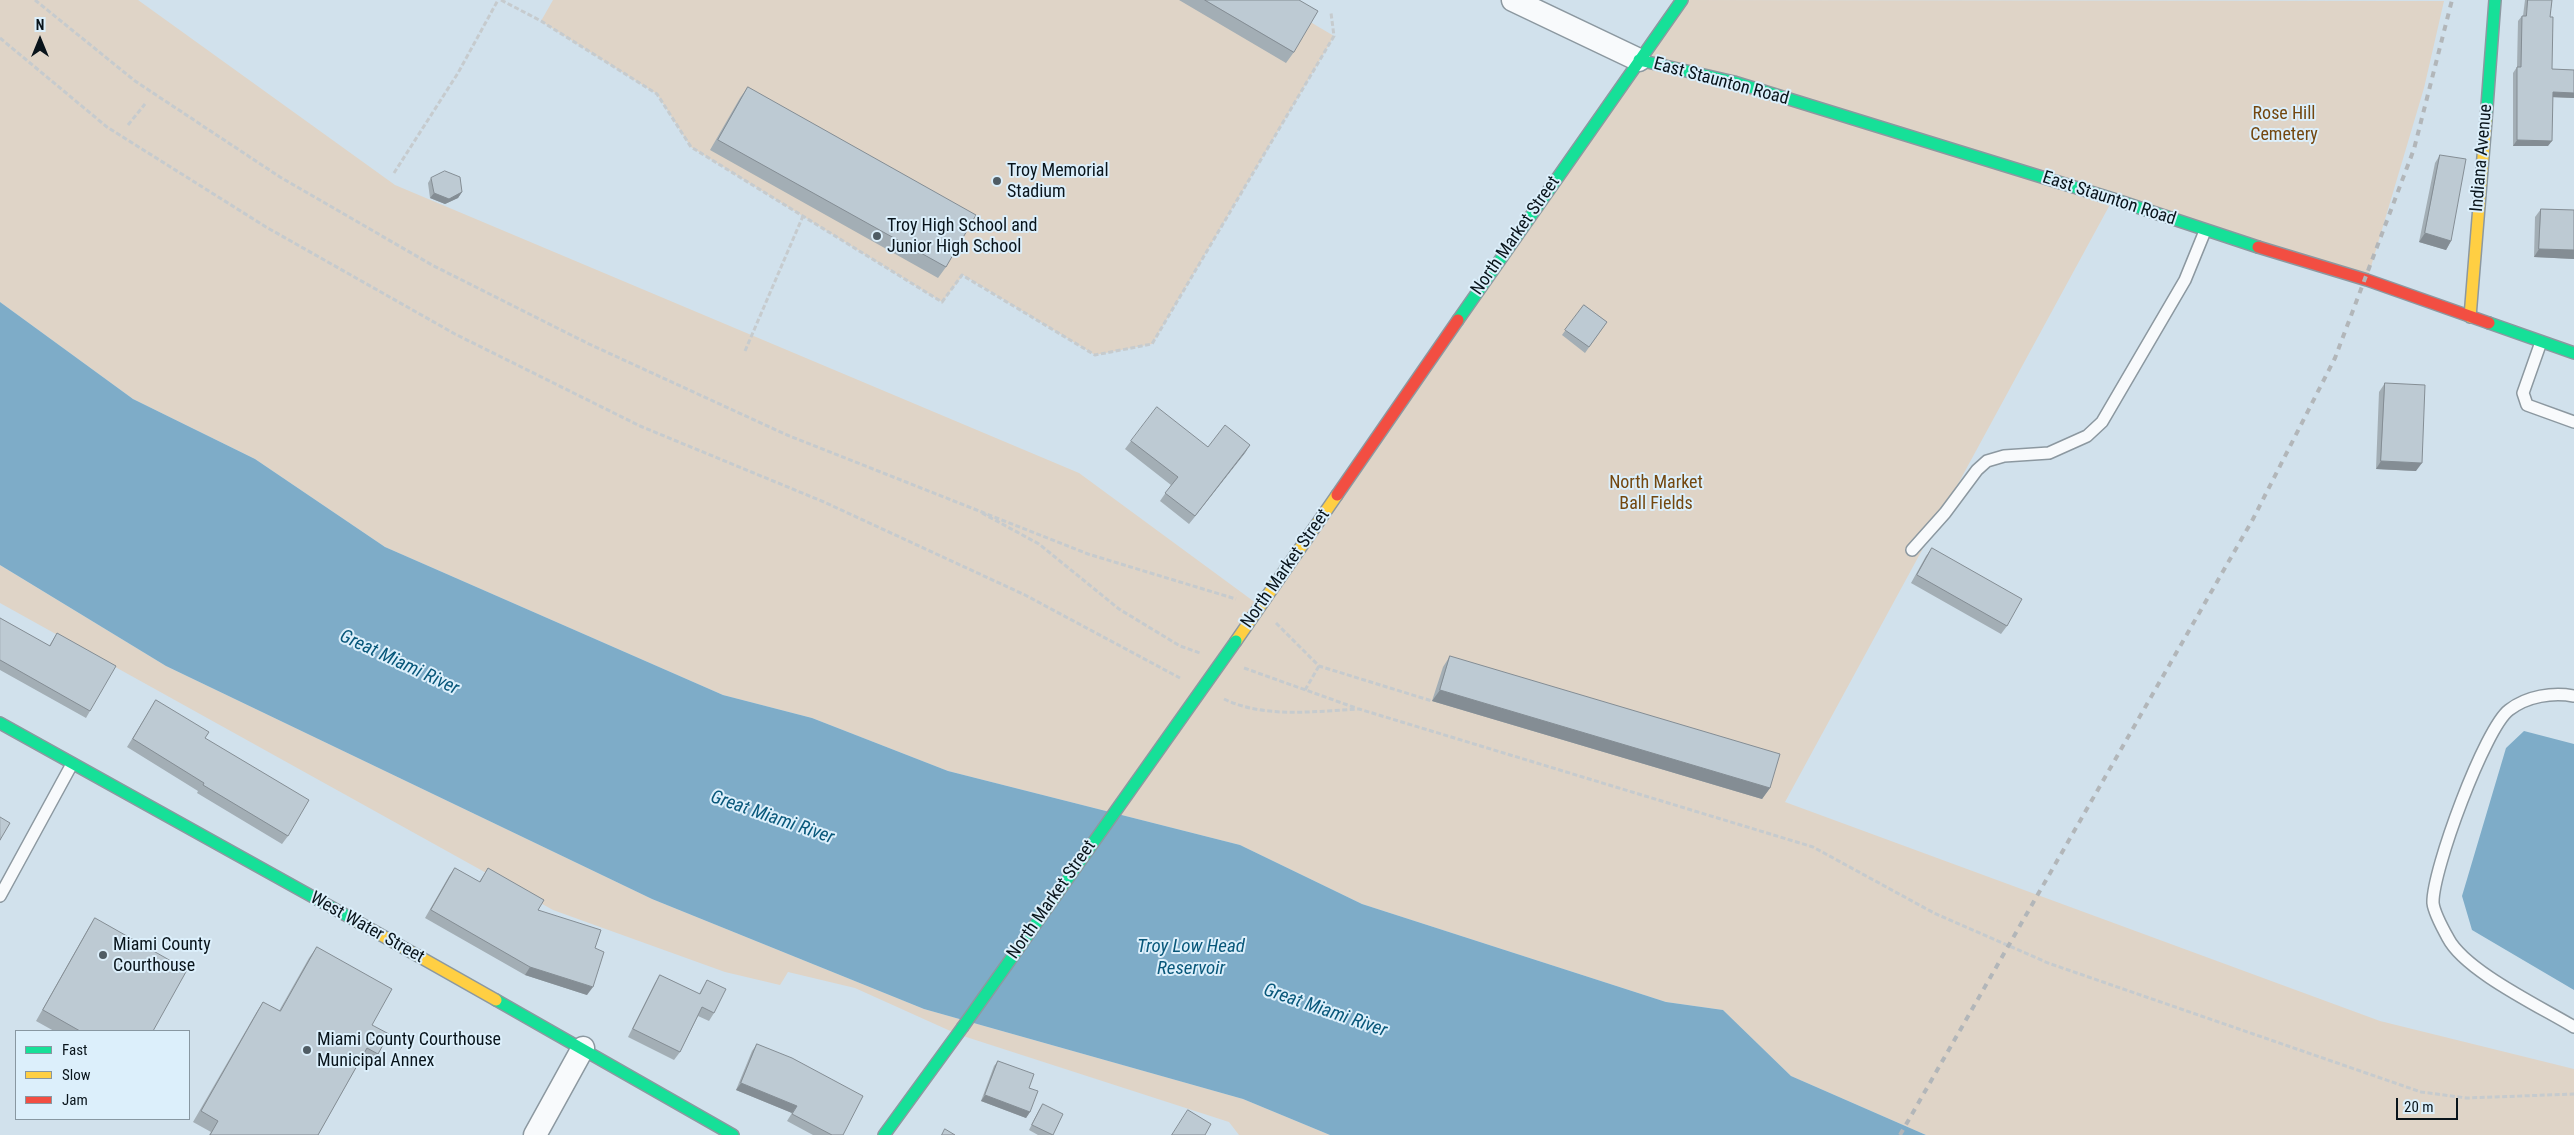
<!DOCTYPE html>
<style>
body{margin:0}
#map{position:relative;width:2574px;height:1135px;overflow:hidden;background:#d1e1ec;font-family:"Roboto Condensed",sans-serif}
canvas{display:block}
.legend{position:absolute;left:15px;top:1030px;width:175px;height:90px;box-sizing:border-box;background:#dceffb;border:1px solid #8897a1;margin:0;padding:6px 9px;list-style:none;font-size:15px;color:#09141b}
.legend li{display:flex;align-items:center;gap:10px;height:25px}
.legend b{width:25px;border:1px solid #8897a1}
.north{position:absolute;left:15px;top:15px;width:50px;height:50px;-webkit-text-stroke:4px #dceffb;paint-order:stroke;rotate:0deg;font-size:14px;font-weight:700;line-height:20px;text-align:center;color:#09141b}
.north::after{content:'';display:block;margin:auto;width:18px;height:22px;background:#09141b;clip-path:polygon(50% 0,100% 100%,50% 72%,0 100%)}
.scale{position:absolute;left:2396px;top:1098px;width:62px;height:22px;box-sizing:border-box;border:2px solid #09141b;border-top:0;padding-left:6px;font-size:15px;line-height:18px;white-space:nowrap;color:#09141b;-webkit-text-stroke:4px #dceffb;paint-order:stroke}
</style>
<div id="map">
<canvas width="2574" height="1135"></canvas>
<ul class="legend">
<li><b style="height:6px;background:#16e098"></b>Fast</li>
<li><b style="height:6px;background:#ffcf43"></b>Slow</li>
<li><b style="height:6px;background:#f24e42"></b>Jam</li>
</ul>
<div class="north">N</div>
<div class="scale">20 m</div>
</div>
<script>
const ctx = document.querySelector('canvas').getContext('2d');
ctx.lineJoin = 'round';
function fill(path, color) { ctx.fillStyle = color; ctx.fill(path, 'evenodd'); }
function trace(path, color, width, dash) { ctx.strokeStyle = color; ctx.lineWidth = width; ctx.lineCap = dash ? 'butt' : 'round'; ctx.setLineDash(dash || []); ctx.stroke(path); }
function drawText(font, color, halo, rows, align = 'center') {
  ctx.font = font + ' "Roboto Condensed",sans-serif'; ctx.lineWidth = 4; ctx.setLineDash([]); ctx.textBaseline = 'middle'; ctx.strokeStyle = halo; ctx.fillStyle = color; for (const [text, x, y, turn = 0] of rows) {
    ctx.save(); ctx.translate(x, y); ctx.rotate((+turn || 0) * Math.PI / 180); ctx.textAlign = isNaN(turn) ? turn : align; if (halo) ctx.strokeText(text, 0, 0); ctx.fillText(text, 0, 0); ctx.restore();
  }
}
fill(new Path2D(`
 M0 0H138L395 185 1079 473 1260 606 1682 0 2444 1 2424 88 2367 280 2113 199 1785 802 2380 1021 2574 1069V1135H1926L1791 1076 1723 1010 1666 1002 1362 904 1240 845 948 771 812 718 723 695 385 547 255 459 133 399 0 302Z
 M553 0H1273L1334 36 1152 344 1095 355 963 275 942 302 691 147 657 94 541 21Z
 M0 565 166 666 652 899 924 1009 1243 1099 1330 1135H1239L1229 1122 957 1034 855 988 788 972 780 985 725 972 553 910 0 603Z`), '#dfd4c7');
fill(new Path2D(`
 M0 302 133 399 255 459 385 547 723 695 812 718 948 771 1240 845 1362 904 1666 1002 1723 1010 1791 1076 1926 1135H1330L1243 1099 924 1009 652 899 166 666 0 565Z
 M2524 731 2574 744V990L2472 930 2462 896 2506 748Z`), '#7eacc8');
const lane = new Path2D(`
 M2541 342 2523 393 2527 405 2574 422
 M1912 550 1945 513 1977 470 1987 461 2004 456 2049 453 2087 436 2102 422 2185 280 2205 231
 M2574 696C2553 692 2527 696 2509 710 2485 728 2432 871 2433 903 2434 912 2443 929 2448 938 2465 971 2541 1007 2574 1027
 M0 896 72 764`);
const street = new Path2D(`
 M1513 0 1639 60
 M535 1135 583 1048`);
const fast = new Path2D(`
 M1639 60 1734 82 2113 199 2258 247
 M2486 120 2495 0
 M1458 320 1682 0
 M2489 323 2574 353
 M0 723 358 922
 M496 1000 733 1135
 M884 1135 962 1028`);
const slow = new Path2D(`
 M2470 317 2486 120
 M1236 641 1337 495
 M358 922 496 1000`);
const jam = new Path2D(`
 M2258 247 2367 280 2489 323
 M1337 495 1458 320`);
trace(lane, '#8c98a0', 14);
trace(street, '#8c98a0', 25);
trace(fast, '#8c98a0', 14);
trace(slow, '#8c98a0', 14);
trace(jam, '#8c98a0', 14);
trace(new Path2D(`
 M35 0 135 81 280 177 432 265 589 344 787 435 1088 554 1236 599
 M501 0 541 21 657 94 691 147 942 302 962 275 1095 355 1152 344 1334 36 1331 13
 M0 38 107 127 266 227 455 334 640 426 824 502 1025 595 1180 678
 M128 125 145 104
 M394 173 458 73 498 0
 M745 351 803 216
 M982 513 1039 544 1119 609 1180 646 1200 653
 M1276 623 1319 666 1432 701
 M1244 668 1356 708
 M1305 690 1319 666
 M1224 699C1266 719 1315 711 1359 709L1813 847 1934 913 2048 963 2421 1092 2467 1098 2574 1094`), '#c6cbce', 3, [5, 2.5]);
trace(lane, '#f8fafc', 11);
trace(street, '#f8fafc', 22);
trace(fast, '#16e098', 11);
trace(slow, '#ffcf43', 11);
trace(jam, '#f24e42', 11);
trace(new Path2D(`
 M1900 1135 2253 519 2335 358 2414 149 2452 0`), '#b2b6b9', 4, [6, 6]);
const fastBridge = new Path2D(`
 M962 1028 1236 641`);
trace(fastBridge, '#8c98a0', 14, []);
trace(fastBridge, '#16e098', 11);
fill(new Path2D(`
 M1179 0H1299L1294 52 1286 63Z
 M2525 0H2552L2550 17 2552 69 2574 70V98L2553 97 2548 146H2513V73L2517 67 2518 21 2522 16H2523Z
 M748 87 946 267 938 278 710 150 740 98Z
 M2440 155 2451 241 2446 250 2419 242 2435 163Z
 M431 178 462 192 458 198 445 204 430 198 428 183Z
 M2541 209 2574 210V259L2534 257 2535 217Z
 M1584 305 1607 322 1585 353 1562 335Z
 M2385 383 2416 471 2376 469 2379 392Z
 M1131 441 1208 447 1250 445 1189 524 1160 501 1171 485 1125 449Z
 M1932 548 2007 626 2001 634 1911 583 1926 556Z
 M0 618 49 646 57 633 90 711 86 718 0 670Z
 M1450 656 1770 788 1762 799 1432 701 1443 667Z
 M156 700 205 738 288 836 282 844 197 793 198 791 127 747Z
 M455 868 479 882 488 868 538 910 595 948 587 995 525 975 425 918 449 876Z
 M95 918 153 1031H54L36 1021 88 929Z
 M317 947 372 1025 378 1054 371 1065 361 1059 318 1135H209L211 1132 193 1122 256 1013 263 1002 279 1011 309 958Z
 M660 975 699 994 707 980 714 1013 709 1021 698 1016 680 1052 674 1060 628 1037 655 983Z
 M757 1044 843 1135H813L787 1121 792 1113 736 1090 752 1051Z
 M998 1061 1029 1088 1030 1112 1026 1118 981 1101 994 1066Z
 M1043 1104 1053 1135H1038L1029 1130 1039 1110Z`), '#a3aeb5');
fill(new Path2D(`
 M2553 92 2574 93V98L2549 97Z
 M2517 140 2552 141 2548 146H2513Z
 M462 192 458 198 445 204 430 198 434 193Z
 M2425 233 2451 241 2446 250 2419 242Z
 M2539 249 2574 250V259L2534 257Z
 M1250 445 1245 453 1189 524 1195 516Z
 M2381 461 2422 463 2416 471 2376 469Z
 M1440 690 1770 788 1762 799 1432 701Z
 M530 967 593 987 587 995 525 975Z
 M741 1083 797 1106 792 1113 736 1090Z
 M985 1095 1030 1112 1026 1118 981 1101Z`), '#848d94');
const building = new Path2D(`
 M1205 0H1299L1318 11 1294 52Z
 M2528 0H2552L2550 17H2553L2552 69 2574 70V93L2553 92 2552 141 2517 140V67H2521L2522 16H2526Z
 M748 87 976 215 946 267 718 140Z
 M2440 155 2466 159 2451 241 2425 233Z
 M445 171 460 177 462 192 449 199 434 193 431 178Z
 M2541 209 2574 210V250L2539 249Z
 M1584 305 1607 322 1589 347 1565 330Z
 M2385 383 2425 385 2422 463 2381 461Z
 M1157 407 1208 447 1225 425 1250 445 1195 516 1165 493 1178 477 1131 441Z
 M1932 548 2022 599 2007 626 1917 575Z
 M0 618 50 646 57 633 116 666 90 711 0 660Z
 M1450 656 1780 754 1770 788 1440 690Z
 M156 700 209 732 205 738 309 800 288 836 203 785 204 783 133 739Z
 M0 817 10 823 0 840Z
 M455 868 480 882 488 868 544 900 538 910 601 930 595 948 604 952 593 987 530 967 431 910Z
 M95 918 187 970 153 1031H80L43 1010Z
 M317 947 392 989 372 1025 389 1034 378 1054 367 1048 318 1135H210L218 1121 201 1111 263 1002 280 1011Z
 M660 975 700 994 707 980 726 989 714 1013 702 1007 680 1052 633 1029Z
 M757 1044 792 1058 863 1096 843 1135H832L792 1114 797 1106 741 1083Z
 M998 1061 1034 1074 1029 1088 1038 1091 1030 1112 985 1095Z
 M1043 1104 1063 1114 1053 1135 1032 1125Z
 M1188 1110 1211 1124 1205 1135H1172Z
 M945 1129 955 1135H942Z`);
fill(building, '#bdcad3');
trace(building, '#848d94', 1);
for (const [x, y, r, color] of [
 [997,181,5,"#4f5c64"],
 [877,236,5,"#4f5c64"],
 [103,955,5,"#4f5c64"],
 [307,1050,5,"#4f5c64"]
]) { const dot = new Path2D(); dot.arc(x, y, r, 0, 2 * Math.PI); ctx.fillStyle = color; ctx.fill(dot); trace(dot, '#dceffb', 2); }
drawText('18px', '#09141b', '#dceffb', [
 ["East Staunton Road",1721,82,15],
 ["Indiana Avenue",2482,158,-85],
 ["East Staunton Road",2109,199,18],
 ["North Market Street",1516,236,-55],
 ["North Market Street",1286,569,-55],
 ["North Market Street",1052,900,-55],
 ["West Water Street",367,928,29]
]);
drawText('18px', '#73470f', '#dceffb', [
 ["Rose Hill",2284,114],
 ["Cemetery",2284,135],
 ["North Market",1656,483],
 ["Ball Fields",1656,504]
]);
drawText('18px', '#09141b', '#dceffb', [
 ["Troy Memorial",1007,171],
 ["Stadium",1007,192],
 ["Troy High School and",887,226],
 ["Junior High School",887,247],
 ["Miami County",113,945],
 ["Courthouse",113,966],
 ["Miami County Courthouse",317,1040],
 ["Municipal Annex",317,1061]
], 'left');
drawText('italic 19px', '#08577a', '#dceffb', [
 ["Great Miami River",399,663,25],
 ["Great Miami River",772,818,19],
 ["Troy Low Head",1191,947],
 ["Reservoir",1191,969],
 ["Great Miami River",1325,1011,19]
]);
</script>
